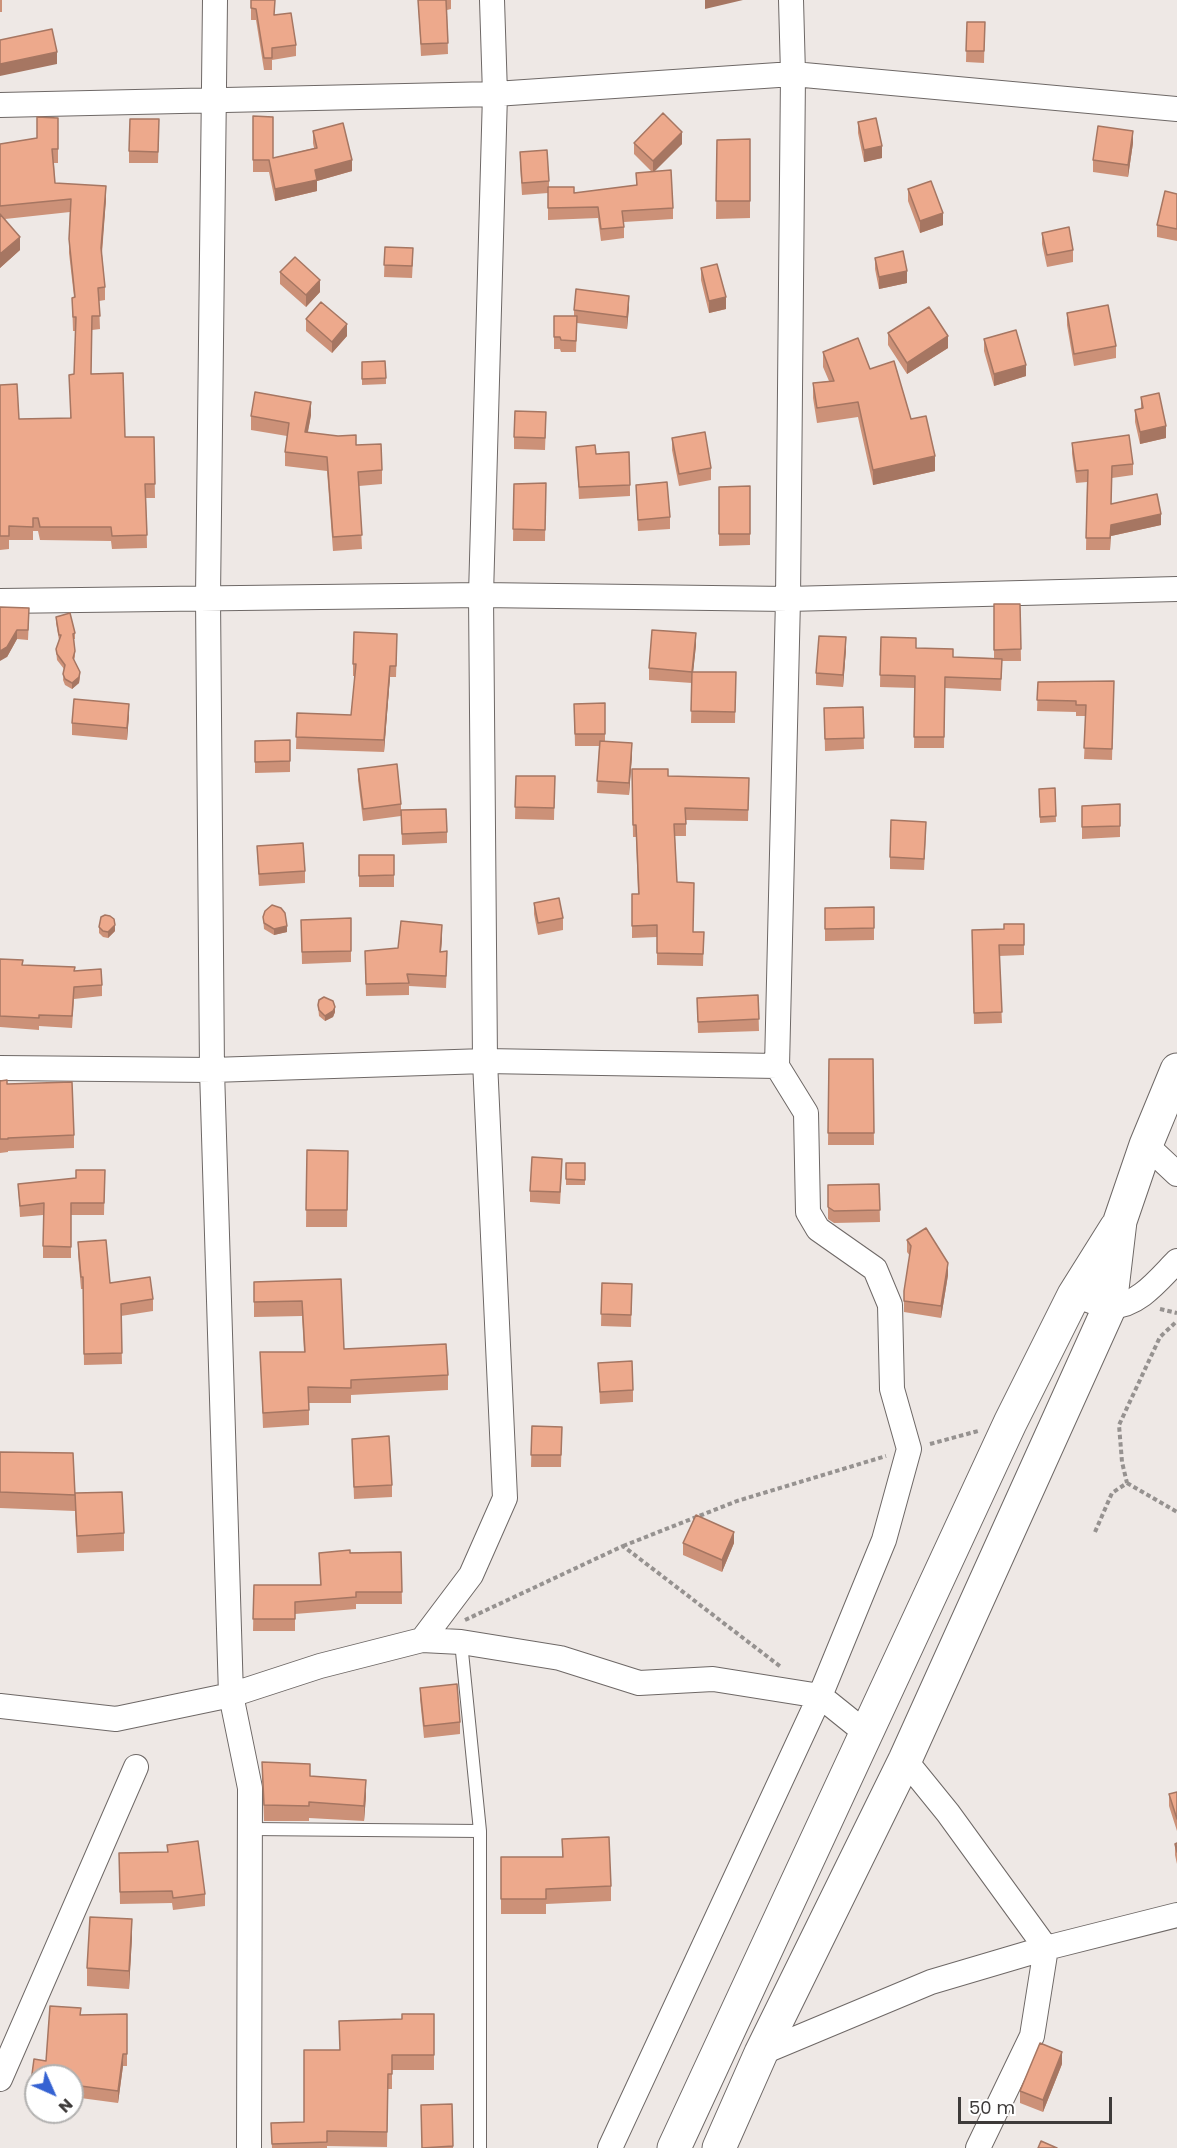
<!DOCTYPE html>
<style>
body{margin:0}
#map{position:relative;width:1177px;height:2148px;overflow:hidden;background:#eee8e5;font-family:Poppins,sans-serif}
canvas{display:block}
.north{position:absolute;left:24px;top:2064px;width:60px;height:60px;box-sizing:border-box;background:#fff;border:2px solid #b2b1b0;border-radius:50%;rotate:135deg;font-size:16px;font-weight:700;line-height:24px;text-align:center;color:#3e3b3a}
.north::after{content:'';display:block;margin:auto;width:21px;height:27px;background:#3562d2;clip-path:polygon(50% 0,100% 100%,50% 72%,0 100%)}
.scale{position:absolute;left:958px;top:2097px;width:154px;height:27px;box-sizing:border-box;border:3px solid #3e3b3a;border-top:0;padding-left:8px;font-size:18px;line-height:21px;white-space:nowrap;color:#3e3b3a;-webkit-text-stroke:4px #fff;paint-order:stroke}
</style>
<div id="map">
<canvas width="1177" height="2148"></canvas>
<div class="north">N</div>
<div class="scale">50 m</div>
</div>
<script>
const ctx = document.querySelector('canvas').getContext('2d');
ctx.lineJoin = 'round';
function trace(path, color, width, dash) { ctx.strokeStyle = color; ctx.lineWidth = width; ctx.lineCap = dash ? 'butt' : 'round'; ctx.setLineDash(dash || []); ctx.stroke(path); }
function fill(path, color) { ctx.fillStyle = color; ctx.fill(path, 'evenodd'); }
const service = new Path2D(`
 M461 1642 480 1831
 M250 1829 480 1831V2148`);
const minor = new Path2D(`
 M215 0 208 597 212 1070 231 1695 250 1788 249 2148
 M0 105 495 94 793 74 1177 109
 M0 601 481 595 788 599 1177 589
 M0 1068 212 1070 485 1061 777 1066
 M1146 1145 1177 1174
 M1074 1295C1085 1298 1099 1306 1111 1306 1138 1307 1160 1278 1177 1261
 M422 1640 471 1575 505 1498 485 1061 481 595 495 94 492 0
 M0 1706 116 1719 231 1695 320 1666 422 1640 461 1642 560 1658 639 1683 713 1679 820 1696 866 1733
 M905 1760 948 1813 1046 1948 1032 2036 978 2148
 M761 2053 931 1982 1046 1948 1177 1915
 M0 2079 136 1767
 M610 2148 820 1696 884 1540 909 1449 892 1389 890 1305 875 1269 818 1229 808 1212 806 1113 777 1066 788 599 793 74 791 0`);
const secondary = new Path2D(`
 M674 2148 1010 1423 1074 1295 1116 1228
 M719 2148 761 2053 905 1760 1110 1306 1120 1221 1146 1145 1177 1070`);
trace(service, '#6e6866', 14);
trace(minor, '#6e6866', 26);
trace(secondary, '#6e6866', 35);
trace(new Path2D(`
 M1160 1309 1177 1313
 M930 1444 978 1431
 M1127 1483 1177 1512
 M1095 1532 1112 1493 1127 1483 1122 1462 1119 1425 1160 1337 1177 1321
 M623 1546 737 1501 886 1456
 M465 1620 623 1546 781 1667`), '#969290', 4, [4.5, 3]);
trace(service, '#fff', 12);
trace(minor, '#fff', 24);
trace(secondary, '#fff', 33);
fill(new Path2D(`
 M0 0H2V12H0Z
 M251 0 274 15 296 45V56L272 60V70H264L256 20H251Z
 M418 0H451V9L447 10 448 54 421 56Z
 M967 22H985L984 63 966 62Z
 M253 116 273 158 314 148 313 143V131L352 171 317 181V191L275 201 269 172H253Z
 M58 118V163H54L55 183 106 199 102 254 105 287V300L99 301 100 329 92 330 91 374 125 437H154L155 498H146L147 548 112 549 111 541 40 540 38 531H33V540H9V549L0 550V385L19 419 70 418 74 374 76 331H73L72 298 74 297 69 253 70 212 5 219 20 250 0 268V144L37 138Z
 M858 122 882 158 864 162 858 133Z
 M159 131 158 163H129V151Z
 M750 139V218L716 219 717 140Z
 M634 143 682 144 654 171 673 208V219L624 222V238L601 241 598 218 548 220V193L522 195 520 164V152L549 181V187L574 193 636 185V173L652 172 634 154Z
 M1133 143 1128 177 1093 172V160Z
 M908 189 943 225 920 233 908 201Z
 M1177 194V241L1157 237V225Z
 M1042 233 1073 250V262L1047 267 1042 244Z
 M385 247 413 260 412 278 384 277Z
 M875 258 907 283 879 289 875 269Z
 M701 268 726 309 709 313 701 280Z
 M280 272 320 292 306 307 280 284Z
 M629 307 627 329 577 323 576 352H561L560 349H554V337L574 316V310Z
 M1067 313 1116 346V358L1074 366 1067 325Z
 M306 319 347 336 332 353 306 331Z
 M888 333 948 348 907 374 888 345Z
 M984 339 1026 376 994 386 984 351Z
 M823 352 870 369 911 419 935 471 873 485 858 417 817 423 813 398V383L829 381 823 367Z
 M362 362 386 378V384L362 385Z
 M1141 397 1166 438 1140 444 1135 422V410L1141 408Z
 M311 415 308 432 356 445 382 470V484L359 486 362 549 333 551 327 471 285 466V452L287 436 251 430V416Z
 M546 424 545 450 514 449V437Z
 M672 438 711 468V480L679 486 672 450Z
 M1072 443 1133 464V475L1112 478 1111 504 1161 525 1111 536 1110 550H1086L1087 482 1076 483 1072 454Z
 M576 447 596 454 630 485V496L579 499Z
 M546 483 545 541H513L514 484Z
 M636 485 670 517V529L638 531Z
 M750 486V545L719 546V487Z
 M994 604H1020L1021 661H1002L1001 691 945 688 944 748H914L915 688 880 687 881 637 916 648 953 657 994 658Z
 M0 607 29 618 28 640 17 639 7 657Z
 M56 617 75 633V639H74L75 657 74 660 80 678 79 683 72 689 65 685 63 680 64 669 57 660 56 649 59 640 56 623Z
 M397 645 396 677H390L384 752 296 749 297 713 351 715 355 676H353V664Z
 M696 645 693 672H736L735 723H691L692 683 649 680V668Z
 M846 649 843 687 816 685V673Z
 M1114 681 1112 760 1084 759 1086 716H1076V712L1037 711 1038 682Z
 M605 703V741L632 755 629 795 597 793 599 746H575L574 704Z
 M863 707 864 749 825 751 824 708Z
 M129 715 127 740 72 735V723Z
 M290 740V772L255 773V741Z
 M358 769 401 804V816L363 821 358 780Z
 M632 769 668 776 749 778 748 821 686 820V836H675L677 882 693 932H704L703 966 657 965V937L632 938V894H638L636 837H633Z
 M516 776H555L554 820 515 819Z
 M1055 788 1056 822 1040 823 1039 789Z
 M1120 804V837L1082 839V806Z
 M401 810 447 832V843L402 845Z
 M926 833 924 870 890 869V857Z
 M257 846 305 871V883L259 886Z
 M359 855H394V887H359Z
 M534 903 563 918V930L538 935 534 914Z
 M874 907V940L825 941V908Z
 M263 917 287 932 274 935 264 929Z
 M351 918V962L302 964 301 920Z
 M1024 924V955L999 956 1002 1023 974 1024 972 930 1004 929Z
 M99 927 115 931 108 938 103 937 99 933Z
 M442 937 441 952 447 963 446 988 409 986V995L366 996 365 951 398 948Z
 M0 959 23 965 74 971 102 985V996L74 999 72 1028 39 1026V1030L0 1027Z
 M758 995 759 1031 698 1033 697 998Z
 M318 1005 335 1012 333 1017 325 1021 319 1016Z
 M829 1059H873L874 1145H828Z
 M0 1081 7 1084 74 1135V1148L8 1151V1152L0 1153Z
 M307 1150 348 1151 347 1227H306Z
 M566 1163H585V1185H566Z
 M105 1170 104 1215H71V1258H43V1215L20 1217 18 1184 76 1178Z
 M562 1170 560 1204 530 1202V1191Z
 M879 1184 880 1222 834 1223 828 1219V1185Z
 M907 1240 948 1275 941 1318 904 1312V1291L910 1256 907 1252Z
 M78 1242 110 1283 153 1299V1311L121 1316 122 1364 84 1365 83 1289H81L78 1254Z
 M341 1279 344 1349 448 1375V1390L351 1395V1403H309V1425L263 1428 260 1352H304L302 1316 254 1317V1282Z
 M602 1283 632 1284 631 1327 601 1326Z
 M598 1363 633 1390V1402L600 1404Z
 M532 1426 562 1427 561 1467H531Z
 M352 1439 392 1485V1497L354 1499Z
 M0 1452 75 1495 124 1533V1551L77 1553 75 1511 0 1508Z
 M683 1543H734L722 1572 683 1555Z
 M401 1552 402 1604H356V1609L295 1614V1631H253L254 1585H320L319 1553Z
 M420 1688 460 1722V1734L424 1738 420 1699Z
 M262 1762 310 1776 366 1796 364 1821 309 1818V1821H264Z
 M1177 1792V1831L1169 1806V1794Z
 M562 1839 611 1886V1901L546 1904V1914H501V1857H562Z
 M1177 1843V1864L1175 1855V1844Z
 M167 1845 205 1894V1906L173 1910 172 1903 120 1904 119 1853 167 1852Z
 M132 1937 129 1989 87 1986V1968Z
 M50 2006 81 2008V2015L127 2014V2066H123L118 2103 73 2097 72 2101V2076H36V2101L30 2100V2089L34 2059 46 2061Z
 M434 2014V2070H392V2089H388L387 2147 327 2146V2148H272L271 2123 304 2122 339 2050 402 2019Z
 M1062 2064 1043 2112 1020 2103V2091Z
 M452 2104 453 2148H422L421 2105Z`), '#cc9178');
fill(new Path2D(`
 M705 0H743L705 9Z
 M57 52V64L0 76V64Z
 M1133 131V143L1128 177V165Z
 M682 132V144L653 173V161Z
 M882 146V158L864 162V150Z
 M352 160V171L317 181V191L275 201V189L315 170Z
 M106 186V199L101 261V248Z
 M943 213V225L920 233V221Z
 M20 237V250L0 268V254Z
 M907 271V283L879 289V277Z
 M320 280V292L306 307V295Z
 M629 296V307L627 329V317Z
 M726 297V309L709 313V301Z
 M347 324V336L332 353V342Z
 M948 336V348L907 374V363Z
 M1026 365V376L994 386V374Z
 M311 402V415L305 446V432Z
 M1166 426V438L1140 444V432Z
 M935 456V471L873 485V470Z
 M1161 514V525L1111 536 1110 550 1111 525Z
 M17 630V639L7 657 0 661V651Z
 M696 633V645L692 683V672Z
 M846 637V649L843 687V675Z
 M390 666V677L384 752V740Z
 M80 672 79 683 72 689V683Z
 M129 704V715L127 740V728Z
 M632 743V755L629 795V783Z
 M115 925V931L108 938V932Z
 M442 925V937L440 964V952Z
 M287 926V932L274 935V929Z
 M335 1007V1012L333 1017 325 1021V1016Z
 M948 1263V1275L941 1318V1306Z
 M734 1532V1543L722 1572V1560Z
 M366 1780V1796L364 1821V1806Z
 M132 1919V1937L129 1989V1971Z
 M1062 2052V2064L1043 2112V2100Z
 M123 2054V2066L118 2103V2091Z`), '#a67662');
const building = new Path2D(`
 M251 0H275L274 15 291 13 296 45 272 48V58H264L256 9 251 8Z
 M418 0H446L448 43 421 44Z
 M967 22H985L984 51H966Z
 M52 29 57 52 0 64V40Z
 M663 113 682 132 653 161 634 143Z
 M253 116 273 117V158L317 148 313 131 343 123 352 160 315 170 317 180 275 189 269 160H253Z
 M37 117 58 118V149H52L55 183 106 186 101 248 105 287 98 288 100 316H92L91 374 123 373 125 437H154L155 484H145L147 535 112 536 111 527H40L38 518H33V527L9 526V536H0V385L17 384 19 419 71 418 69 375 74 374 76 317H73L72 298 75 297 69 239 71 199 0 206V144L37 138Z
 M876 118 882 146 864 150 858 122Z
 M130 119H159L158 152 129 151Z
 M1098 126 1133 131 1128 165 1093 160Z
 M750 139V201H716L717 140Z
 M547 150 549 181 522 183 520 152Z
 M671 170 673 208 622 211 624 227 601 229 598 207 548 208V187H574V193L637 185 636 173Z
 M931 181 943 213 920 221 908 189Z
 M1165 191 1177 194V229L1157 225Z
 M0 214 20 237 0 254Z
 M1069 227 1073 250 1047 255 1042 233Z
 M385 247 413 248 412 266 384 265Z
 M903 251 907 271 879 277 875 258Z
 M295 257 320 280 306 295 280 272Z
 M717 264 726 297 709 301 701 268Z
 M576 289 629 296 627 317 574 310Z
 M321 302 347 324 332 342 306 319Z
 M1108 305 1116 346 1074 354 1067 313Z
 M929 307 948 336 907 363 888 333Z
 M554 316H577L576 341 561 340 560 337H554Z
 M1016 330 1026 365 994 374 984 339Z
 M858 338 870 369 894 361 911 419 926 416 935 456 873 470 858 402 817 408 813 383 834 381 823 352Z
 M385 361 386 378 362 379V362Z
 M255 392 311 402 305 432 338 436 356 435V445L381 444 382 470 358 472 362 535 333 537 327 457 285 452 289 423 251 416Z
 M1159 393 1166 426 1140 432 1135 410 1143 408 1141 397Z
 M515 411 546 412 545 438 514 437Z
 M705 432 711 468 679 474 672 438Z
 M1129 435 1133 464 1112 466 1111 504 1157 494 1161 514 1111 525 1110 538H1086L1088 470 1076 471 1072 443Z
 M595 445 596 454 629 452 630 485 579 487 576 447Z
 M667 482 670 517 638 520 636 485Z
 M546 483 545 530 513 529 514 484Z
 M750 486V534H719V487Z
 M994 604H1020L1021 649 994 650Z
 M0 607 29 608 28 630H17L7 647 0 651Z
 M70 613 75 633 73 634 75 651 73 658 80 672 79 677 72 683 65 679 63 674 65 665 57 654 56 649 61 635H59L56 617Z
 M652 630 696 633 692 672 649 668Z
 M354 632 397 634 396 666H390L384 740 296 737 297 713 351 715 356 664H353Z
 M819 636 846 637 843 675 816 673Z
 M881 637 916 638V648L953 649V657L1002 659 1001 679 945 677 944 737H914L915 676 880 675Z
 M692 672H736L735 712 691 711Z
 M1114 681 1112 749 1084 748 1086 705H1076V701L1037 700 1038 682Z
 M74 699 129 704 127 728 72 723Z
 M605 703V734H575L574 704Z
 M863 707 864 738 825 739 824 708Z
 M290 740V761L255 762V741Z
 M600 741 632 743 629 783 597 781Z
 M397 764 401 804 363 809 358 769Z
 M632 769H668V776L749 778 748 810 685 808 686 824H674L677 882 694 883 693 932H704L703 954 657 953V925L632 926V894H639L636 825H633Z
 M516 776H555L554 808 515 807Z
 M1055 788 1056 816 1040 817 1039 789Z
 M1120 804V826L1082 827V806Z
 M446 809 447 832 402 834 401 810Z
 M891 820 926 822 924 859 890 857Z
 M303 843 305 871 259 874 257 846Z
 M359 855H394V875L359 876Z
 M559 898 563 918 538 923 534 903Z
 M272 905 281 908 285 913 287 926 274 929 264 923 263 917 265 911Z
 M874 907V928L825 929V908Z
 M105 915 110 916 114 919 115 925 108 932 103 931 99 927 101 917Z
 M351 918V951L302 952 301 920Z
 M401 921 442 925 440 952 447 951 446 976 407 974 409 983 366 984 365 951 398 948Z
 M1004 924H1024V945H999L1002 1012 974 1013 972 930 1004 929Z
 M0 959 23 960 22 965 75 967 74 971 101 969 102 985 74 987 72 1016 39 1015V1018L0 1016Z
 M758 995 759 1019 698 1022 697 998Z
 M324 997 333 1001 335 1007 333 1011 325 1016 319 1010 318 1005 319 1000Z
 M829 1059H873L874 1133H828Z
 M7 1080V1084L72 1082 74 1135 8 1138V1139H0V1081Z
 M307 1150 348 1151 347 1210H306Z
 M532 1157 562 1159 560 1192 530 1191Z
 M566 1163H585V1180L566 1179Z
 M76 1170H105L104 1203H71V1247L43 1246 44 1203 20 1206 18 1184 76 1178Z
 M879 1184 880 1210 834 1211 828 1207V1185Z
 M926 1228 948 1263 941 1306 904 1301V1291L911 1246 907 1240Z
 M106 1240 110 1283 150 1277 153 1299 121 1304 122 1353 84 1354 83 1277H81L78 1242Z
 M341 1279 344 1349 446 1344 448 1375 351 1380V1388L308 1387 309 1410 263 1413 260 1352H305L302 1301 254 1302V1282Z
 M602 1283 632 1284 631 1315 601 1314Z
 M632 1361 633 1390 600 1392 598 1363Z
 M532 1426 562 1427 561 1455H531Z
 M389 1436 392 1485 354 1487 352 1439Z
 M0 1452 73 1453 75 1495 0 1492Z
 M122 1492 124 1533 77 1536 75 1493Z
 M696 1515 734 1532 722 1560 683 1543Z
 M350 1550V1553L401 1552 402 1592H356V1597L295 1602V1619H253L254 1585H321L319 1553Z
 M457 1684 460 1722 424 1726 420 1688Z
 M262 1762 310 1764V1776L366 1780 364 1806 309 1802V1806L264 1805Z
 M1177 1792V1819L1169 1794Z
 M609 1837 611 1886 546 1889V1899H501V1857H563L562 1839Z
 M198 1841 205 1894 173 1898 172 1891 120 1892 119 1853 168 1852 167 1845Z
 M1177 1843V1852L1175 1844Z
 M90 1917 132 1919 129 1971 87 1968Z
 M50 2006 81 2008 80 2015 127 2014V2054H123L118 2091 73 2085 72 2089V2076H36V2089H30L34 2059 46 2061Z
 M402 2014H434V2055H392V2074H388L387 2132 327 2131V2142L272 2144 271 2123 304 2122V2050H340L339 2021 402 2019Z
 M1040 2043 1062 2052 1043 2100 1020 2091Z
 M452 2104 453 2146 422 2148 421 2105Z
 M1041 2141 1057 2148H1038Z`);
fill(building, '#eda98c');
trace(building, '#a67662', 1.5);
</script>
